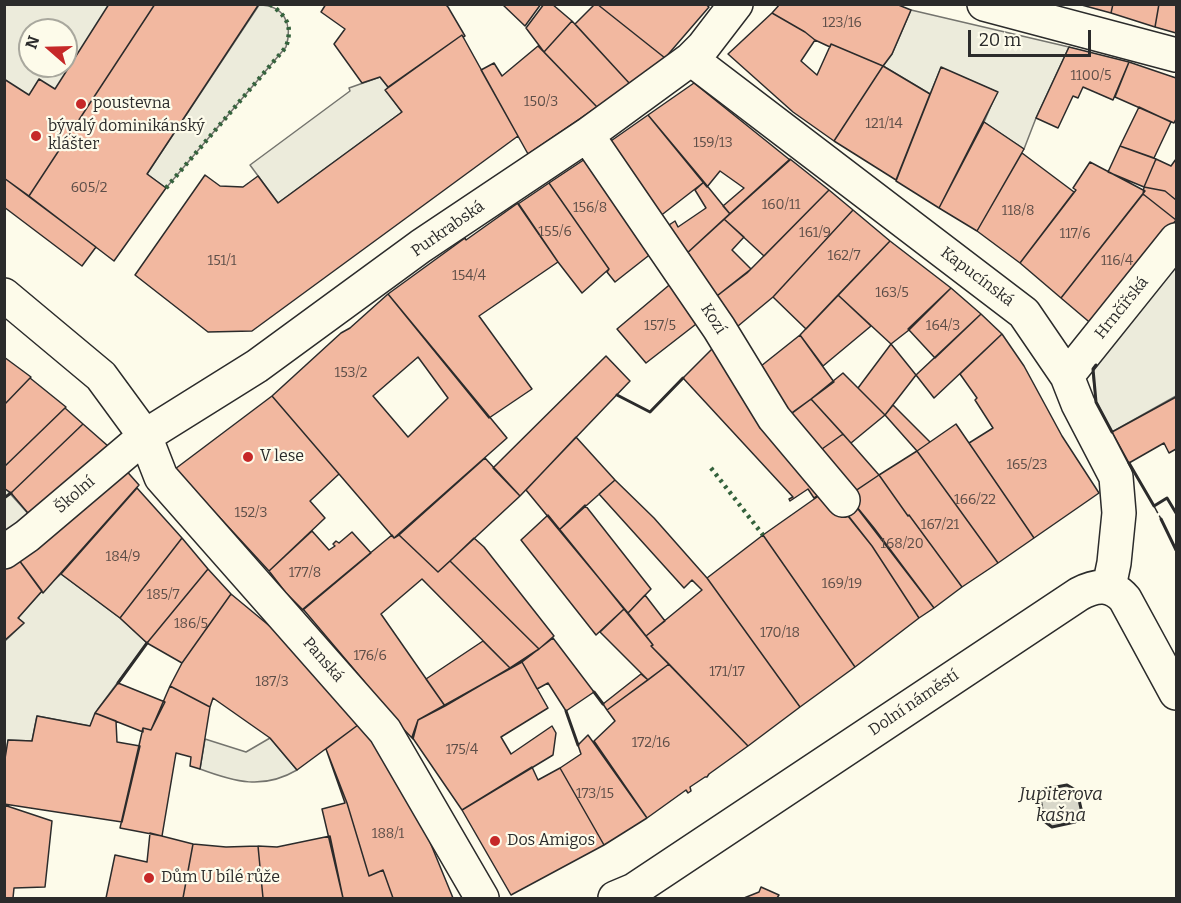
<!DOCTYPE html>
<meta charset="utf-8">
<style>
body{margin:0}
#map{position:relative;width:1181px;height:903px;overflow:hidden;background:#fdfbea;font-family:Bitter,serif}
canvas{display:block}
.frame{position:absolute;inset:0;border:6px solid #2b2b2b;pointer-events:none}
.north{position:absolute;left:18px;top:18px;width:60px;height:60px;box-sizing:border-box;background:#fdfbea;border:2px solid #a9a89e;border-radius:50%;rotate:290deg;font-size:16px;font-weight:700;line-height:24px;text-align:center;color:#2b2b2b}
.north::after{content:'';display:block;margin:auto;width:21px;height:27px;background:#c62828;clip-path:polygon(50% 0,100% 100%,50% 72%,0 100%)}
.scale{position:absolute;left:968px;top:30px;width:123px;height:27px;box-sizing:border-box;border:3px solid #2b2b2b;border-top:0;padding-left:8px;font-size:18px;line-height:21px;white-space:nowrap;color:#2b2b2b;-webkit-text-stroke:4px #fdfbea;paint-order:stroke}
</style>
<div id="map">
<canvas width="1181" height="903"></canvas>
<div class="frame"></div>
<div class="north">N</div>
<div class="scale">20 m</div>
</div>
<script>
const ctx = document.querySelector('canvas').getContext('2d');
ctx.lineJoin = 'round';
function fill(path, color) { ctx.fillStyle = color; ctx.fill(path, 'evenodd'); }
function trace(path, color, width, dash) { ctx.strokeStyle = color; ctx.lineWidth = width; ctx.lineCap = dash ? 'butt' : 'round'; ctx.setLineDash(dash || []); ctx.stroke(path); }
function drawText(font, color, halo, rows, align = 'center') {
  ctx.font = font + ' Bitter,serif'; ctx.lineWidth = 4.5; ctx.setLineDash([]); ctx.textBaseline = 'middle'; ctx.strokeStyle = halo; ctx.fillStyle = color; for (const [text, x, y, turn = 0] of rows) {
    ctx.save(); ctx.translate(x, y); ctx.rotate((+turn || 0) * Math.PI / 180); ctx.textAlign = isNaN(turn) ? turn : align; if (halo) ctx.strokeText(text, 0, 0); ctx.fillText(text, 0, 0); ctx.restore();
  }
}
const green = new Path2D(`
 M4 5H137L52 133 5 102ZM30 30H66V66H30Z
 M259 5C284 5 293 24 286 47L166 188 147 174Z
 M911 10 1069 47 1036 118 1024 149 984 122 997 92 941 68 930 94 883 66 892 54Z
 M380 77 388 87 386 90 402 112 278 203 250 165 350 91 349 88Z
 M1176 263V396L1112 432 1096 402 1092 369Z
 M5 488 33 519 5 540Z
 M61 574 120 618 147 643 98 709 90 726 37 716 32 741 8 740 5 765V641L24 623 18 618 42 591Z
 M270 738 297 770C263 790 235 782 200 769L205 739 246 752Z`);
fill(green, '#ecebdb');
trace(green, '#74746e', 1.5);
const water = new Path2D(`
 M1067 785 1077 791 1082 813 1075 822 1052 827 1044 821 1040 798 1045 789Z`);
fill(water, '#d8d7c9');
trace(water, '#74746e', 1.5);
const building = new Path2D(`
 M109 4H155L29 196 4 178V79L29 95 39 79 55 89Z
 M155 4H259L147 174 166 188 114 261 29 196Z
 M326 4H445L448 7 465 36 463 37 462 35 388 87 380 77 362 83 334 44 345 29 321 12Z
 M502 4H541L525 26Z
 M544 4H552L572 21 544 52 526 28Z
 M595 4H597L665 58 630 84 575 24Z
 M597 4H705L709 7 665 58Z
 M780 4H896L911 10 892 54 883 66 831 44 830 47 815 40 805 32 772 13Z
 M1078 4H1113L1111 13Z
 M1113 4H1159L1155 27 1111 13Z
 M1159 4H1176V33L1155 27Z
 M772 13 805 32 815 40 801 61 817 75 831 44 883 66 834 141 793 112 728 54Z
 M572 21 630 84 597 107 544 52Z
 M462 35 518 136 252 331 208 332 135 275 205 175 220 186 243 187 258 176 278 203 402 112 385 90Z
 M538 46 597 107 528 154 481 70 494 63 502 76Z
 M1069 47 1129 62 1113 100 1083 87 1078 98 1073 96 1058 128 1036 118Z
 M1129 62 1176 78V119L1174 123 1115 97Z
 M883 66 930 94 896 180 834 141Z
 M941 67 998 92 939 208 896 181Z
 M694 83 790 160 730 214 723 206 744 188 720 171 707 187 648 115Z
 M1139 107 1171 122 1154 158 1120 146Z
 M648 115 704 182 659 217 608 143Z
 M984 122 1024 149 977 231 939 208Z
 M1120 146 1156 159 1144 187 1108 172Z
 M1022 153 1074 192 1020 263 977 231Z
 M588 157 657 249 615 282 607 272 609 269 549 183Z
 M790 159 829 190 764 256 724 219Z
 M1156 159 1171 166 1176 159V200L1165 191 1144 187Z
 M1090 162 1145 191 1061 298 1020 263 1076 190 1073 188Z
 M4 178 96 247 82 266 4 207Z
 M704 182 730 214 685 255 666 227 675 221 678 227 706 208 695 190Z
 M549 183 609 269 582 293 558 262 518 204Z
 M1144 187 1165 191 1176 200V220L1143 194Z
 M829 190 853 210 773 297 732 331 713 299 747 273Z
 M1143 194 1176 220 1094 326 1061 298Z
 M518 203 558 262 479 316 532 389 489 418 388 294 465 238 466 240Z
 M853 210 890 241 806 329 773 297Z
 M724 219 744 237 732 250 751 269 713 299 685 255Z
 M890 241 951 288 908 329 909 330 891 344 838 295Z
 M674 281 700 321 646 363 617 329Z
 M951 288 981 314 935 358 909 330Z
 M388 294 507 438 394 538 272 396 341 333 350 328ZM418 357 448 398 408 437 373 396Z
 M838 295 871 326 823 366 800 335Z
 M981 314 1002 334 934 398 916 375Z
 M1002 334 1024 366 1062 436 1099 493 1034 538 969 443 993 428 975 400 977 398 960 374Z
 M800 335 834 382 787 417 756 370Z
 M891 344 916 375 885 415 858 388Z
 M716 345 827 490 814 498 808 489 790 501 789 499 793 497 683 378Z
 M606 356 630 381 520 496 493 468Z
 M4 357 31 377 4 405Z
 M843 373 885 415 851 443 811 399Z
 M30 378 66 407 4 467V405Z
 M272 396 339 474 310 501 325 518 269 571 175 469Z
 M1176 397V449L1169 453 1164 443 1129 463 1112 432Z
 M811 399 843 434 815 454 786 417Z
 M893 405 930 442 917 451 885 415Z
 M65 408 83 424 11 493 4 488V467Z
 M83 424 108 446 33 519 11 493Z
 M956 424 1034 538 998 563 917 451Z
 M843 434 879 475 849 495 815 454Z
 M576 437 615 480 559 530 526 490Z
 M917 451 998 563 962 587 909 515 908 516 879 475Z
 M485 458 520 496 438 572 399 535Z
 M123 467 139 485 43 593 16 556Z
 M879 475 908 516 909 515 962 587 934 608 848 496Z
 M615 480 654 518 707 578 800 707 748 746 651 646 653 645 646 636 702 590 692 580 684 588 599 494Z
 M137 488 182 538 120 618 61 574Z
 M827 490 872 546 919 618 855 667 763 535Z
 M848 496 874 528 934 608 919 618 872 546 839 504Z
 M585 505 651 589 628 613 559 530Z
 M548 515 624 609 596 635 521 540Z
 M312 531 329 550 335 546 333 544 336 541 339 543 352 532 371 553 303 610 286 593 269 571Z
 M392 535 394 538 399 535 438 572 450 561 539 649 510 668 422 579 381 614 445 706 418 720 413 739 390 715 363 680 303 609Z
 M763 535 855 667 800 707 707 578Z
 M182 538 208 569 147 643 120 618Z
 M474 538 484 547 554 636 539 649 450 561Z
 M16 556 42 591 18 618 24 623 4 641V565Z
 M208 569 231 594 182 663 147 643Z
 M231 594 324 671 358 725 297 770 270 738 213 698 210 707 170 686 182 663Z
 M645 595 665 621 646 636 628 613Z
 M624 609 653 645 651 646 669 664 648 680 600 632Z
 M553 638 594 692 566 711 548 683 537 689 522 662Z
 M483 641 510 668 445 706 426 679Z
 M522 662 548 708 501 737 511 754 552 726 556 733 553 755 462 810 412 737 418 720Z
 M669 664 748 746 709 774 707 777H705L690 787 691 791 688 793 686 790 647 818 594 741 615 721 607 710Z
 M641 674 648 680 607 710 603 704Z
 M118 683 165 702 151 730 143 728V732L95 713Z
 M170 686 210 707 200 769 190 766 191 757 176 753 162 836 120 828 143 728 151 730Z
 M95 713 116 721 117 742 140 746 122 822 4 804V765L8 740 32 741 37 716 90 726Z
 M358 725 369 735 423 825 453 898H393L383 870 369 876 347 803 326 749Z
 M588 735 647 818 604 845 560 768 581 754 578 745Z
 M326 749 347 803 369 876 383 870 393 898H343L322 809 345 803Z
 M532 767 538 780 560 768 604 845 511 895 462 810Z
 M4 805 52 821 45 887 14 888 13 898H4Z
 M150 833 193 844 183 898H106L115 855 147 862Z
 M330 836 343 898H263L258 846 277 847Z
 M193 844 226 847 258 846 263 898H183Z
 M761 887 779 895 777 898H744L759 892Z`);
fill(building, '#f2b8a0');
trace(building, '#2b2b2b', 1.5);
const minor = new Path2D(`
 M984 4 1176 55
 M691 59 1024 313 1067 376 1078 404 1116 477 1119 513 1114 563 1109 587
 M587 135 719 328 774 418 843 500
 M4 295 101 376 145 436 161 477 385 731 482 898
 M1067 376 1176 240
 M4 552 27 536 145 436 257 366 421 246 587 135 691 59 703 47 736 4
 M615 898 634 890 1079 594C1096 585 1111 583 1125 599L1176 693`);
trace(minor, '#2b2b2b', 36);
trace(minor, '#fdfbea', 33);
trace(new Path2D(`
 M166 188 286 47C293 25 287 17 270 4
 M711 468 763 535`), '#34623c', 4.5, [3, 4.5]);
trace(new Path2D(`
 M1154 506 1161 519`), '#2b2b2b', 1.5, [8, 3]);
trace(new Path2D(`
 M1096 365 1093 369 1096 402 1112 432
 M617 395 650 412 683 378
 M1129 463 1154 506 1167 498 1176 513
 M4 498 11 493
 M1161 519 1176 550
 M118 683 147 643
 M594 692 603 704
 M566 711 578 745
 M1067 785 1077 791 1082 813 1075 822 1052 827 1044 821 1040 798 1045 789Z`), '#2b2b2b', 3);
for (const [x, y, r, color] of [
 [81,104,6,"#c62828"],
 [36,136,6,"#c62828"],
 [248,457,6,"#c62828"],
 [495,841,6,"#c62828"],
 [149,878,6,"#c62828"]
]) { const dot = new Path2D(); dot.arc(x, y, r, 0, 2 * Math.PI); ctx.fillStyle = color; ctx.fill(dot); trace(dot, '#fdfbea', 2); }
drawText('14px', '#5d4e48', null, [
 ["123/16",842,23],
 ["1100/5",1091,76],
 ["150/3",541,102],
 ["121/14",884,124],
 ["159/13",713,143],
 ["605/2",89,188],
 ["160/11",781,205],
 ["156/8",590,208],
 ["118/8",1018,211],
 ["155/6",555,232],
 ["161/9",815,233],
 ["117/6",1075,234],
 ["162/7",844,256],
 ["151/1",222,261],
 ["116/4",1117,261],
 ["154/4",469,276],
 ["163/5",892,293],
 ["157/5",660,326],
 ["164/3",943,326],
 ["153/2",351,373],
 ["165/23",1027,465],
 ["166/22",975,500],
 ["152/3",251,513],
 ["167/21",940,525],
 ["168/20",902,544],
 ["184/9",123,557],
 ["177/8",305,573],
 ["169/19",842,584],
 ["185/7",163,595],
 ["186/5",191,624],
 ["170/18",780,633],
 ["176/6",370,656],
 ["171/17",727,672],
 ["187/3",272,682],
 ["172/16",651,743],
 ["175/4",462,750],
 ["173/15",595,794],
 ["188/1",388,834]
]);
drawText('16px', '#2b2b2b', '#fdfbea', [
 ["poustevna",93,104],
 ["bývalý dominikánský",48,127],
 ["klášter",48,145],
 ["V lese",260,457],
 ["Dos Amigos",507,841],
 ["Dům U bílé růže",161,878]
], 'left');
drawText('16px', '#2b2b2b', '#fdfbea', [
 ["Purkrabská",448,229,-35],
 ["Kapucínská",977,277,37],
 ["Hrnčířská",1122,308,-51],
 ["Kozí",713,319,57],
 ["Školní",75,495,-41],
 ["Panská",323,660,49],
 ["Dolní náměstí",914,703,-34]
]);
drawText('italic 18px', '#2b2b2b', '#fdfbea', [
 ["Jupiterova",1061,795],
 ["kašna",1061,816]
]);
</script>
